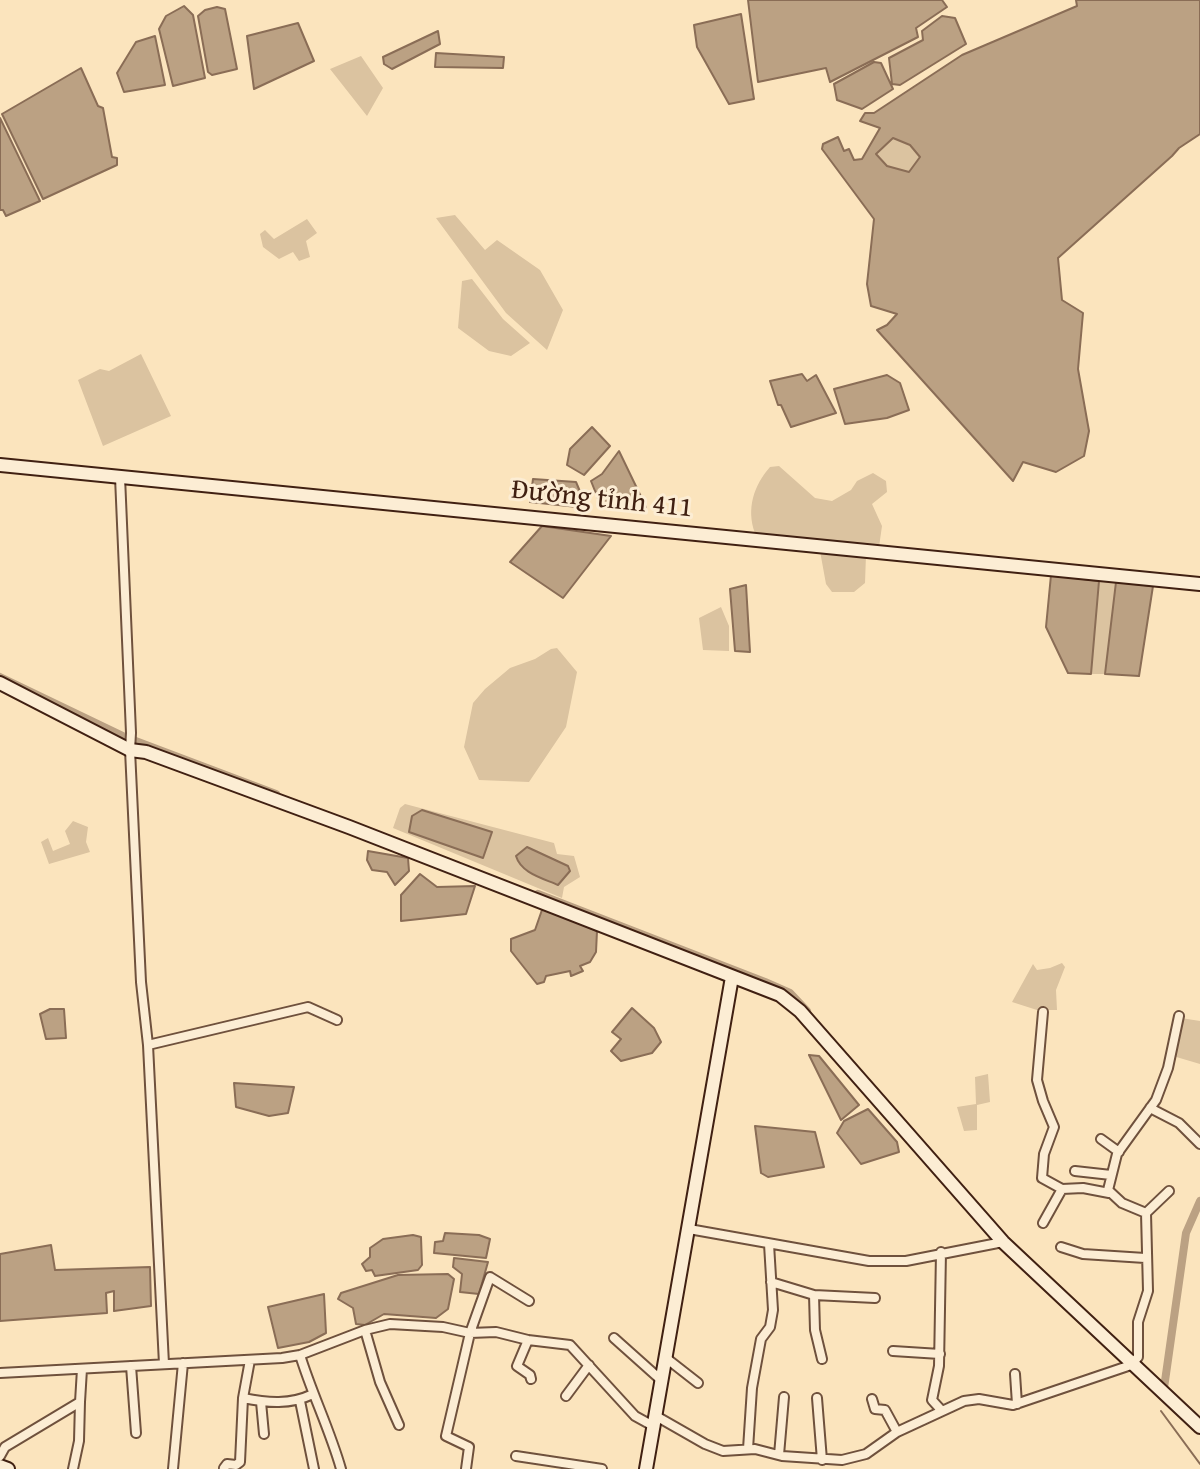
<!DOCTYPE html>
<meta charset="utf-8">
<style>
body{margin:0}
canvas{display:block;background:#fbe4bd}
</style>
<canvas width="1200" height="1469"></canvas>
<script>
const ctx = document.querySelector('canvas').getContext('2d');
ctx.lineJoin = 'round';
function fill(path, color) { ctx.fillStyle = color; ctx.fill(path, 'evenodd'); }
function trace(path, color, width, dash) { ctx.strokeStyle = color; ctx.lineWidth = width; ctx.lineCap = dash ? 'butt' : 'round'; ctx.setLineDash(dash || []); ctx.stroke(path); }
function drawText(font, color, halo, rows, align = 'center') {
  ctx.font = font + ' "Gentium Book Plus",serif'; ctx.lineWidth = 6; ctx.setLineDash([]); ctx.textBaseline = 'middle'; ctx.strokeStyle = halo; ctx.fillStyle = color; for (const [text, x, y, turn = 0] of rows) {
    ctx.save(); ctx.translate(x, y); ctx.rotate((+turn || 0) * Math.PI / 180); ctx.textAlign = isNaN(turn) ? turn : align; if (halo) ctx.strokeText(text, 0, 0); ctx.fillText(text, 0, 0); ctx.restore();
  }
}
fill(new Path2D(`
 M361 56 383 88 367 116 330 69Z
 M893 138 910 145 920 157 909 172 887 166 876 154Z
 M455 215 485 250 497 240 540 270 563 310 547 350 506 313 436 218Z
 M307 219 317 233 306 241 310 257 299 261 293 252 279 259 263 247 260 234 265 230 274 239Z
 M472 279 503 319 530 343 511 356 489 351 458 328 462 281Z
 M141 354 171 416 103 446 78 380 100 369 109 371Z
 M779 466 815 498 832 501 851 490 857 481 873 473 886 481 887 492 872 504 882 526 879 547 755 533C746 509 754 485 770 467Z
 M820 551 866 555 865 583 854 592H832L826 584Z
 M1099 581 1116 582 1105 674H1091Z
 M721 607 729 626V651L703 650 699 618Z
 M557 648 577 672 566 727 529 782 479 780 464 747 473 703 485 689 510 668 535 659 551 649Z
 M405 804 554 843 557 854 574 856 580 877 564 887 562 898 393 828 400 808ZM412 816 492 832 483 858 409 832Z
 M73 821 88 827 86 842 90 852 49 864 41 842 48 838 53 851 70 844 65 831Z
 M1062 963 1065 967 1056 990 1057 1010H1037L1012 1002 1033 964 1037 970 1050 968Z
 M1181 1018 1200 1021V1064L1173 1056Z
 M988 1074 990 1102 977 1105V1130L964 1131 957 1107 976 1104 975 1077Z`), '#dbc3a0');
const water = new Path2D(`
 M748 0H942L947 7 916 28 918 37 830 82 826 68 758 82Z
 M1076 0H1200V134L1179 148 1172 156 1058 258 1062 300 1083 313 1078 369 1089 431 1084 456 1056 472 1023 462 1013 481 877 330 887 325 897 314 871 306 867 284 874 219 822 149 823 144 838 137 844 151 849 149 854 160 862 159 880 128 860 121 865 113H874L962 55 1077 6ZM893 138 910 145 920 157 909 172 887 166 876 154Z
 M184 6 193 15 205 78 173 86 159 29 166 16Z
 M217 7 225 9 237 69 212 75 208 72 198 16 205 10Z
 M741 14 754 99 729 104 697 47 694 25Z
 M942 16 955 18 966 44 900 85 892 84 889 58 923 40 922 31Z
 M298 23 314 61 254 89 247 36Z
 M438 31 440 44 392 69 384 64 383 57Z
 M155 36 165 85 124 92 117 73 136 42Z
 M436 53 504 57 503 68 435 67Z
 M874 62 881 63 893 89 862 109 837 100 834 84Z
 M81 68 98 106 103 108 112 157 117 158V165L43 199 2 114Z
 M0 118 40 201 6 216 3 210H0Z
 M802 374 807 381 816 375 836 413 791 427 781 405H778L770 381Z
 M887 375 900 383 909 410 887 418 845 424 834 389Z
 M592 427 610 446 584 475 567 465 570 449Z
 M619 451 646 507 601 506 591 481 602 474Z
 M533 479 576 482 587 508 530 502Z
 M542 526 611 536 563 598 510 562Z
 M1051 575 1099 581 1091 674 1068 673 1046 627Z
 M1116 582 1153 586 1139 676 1105 674Z
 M746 585 750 652 735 651 730 589Z
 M422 810 492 832 483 858 409 832 412 816Z
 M527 847 568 866 570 871 558 885C542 878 521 873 516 856Z
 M368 851 408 858 409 871 395 885 387 872 372 870 367 860Z
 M420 874 437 887 475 886 466 914 401 921V895Z
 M543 907 597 931 596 952 590 962 580 966 583 971 571 976 570 971 546 976 544 982 537 984 511 951V939L535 930Z
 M632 1008 654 1028 661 1042 652 1053 621 1061 611 1051 621 1039 612 1032Z
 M50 1009H64L66 1038 46 1039 40 1014Z
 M809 1055 819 1056 859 1105 841 1120Z
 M234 1083 294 1087 288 1113 269 1116 236 1107Z
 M868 1109 897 1142 899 1152 861 1164 837 1133 844 1121Z
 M755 1126 815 1132 824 1167 768 1177 761 1173Z
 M445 1233 479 1235 490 1239 486 1258 434 1253 435 1242 443 1241Z
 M413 1235 421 1237 422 1265 418 1270 375 1276 372 1270 366 1271 362 1264 370 1257V1248L383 1239Z
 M51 1245 55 1270 150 1267 151 1306 114 1311V1291L106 1293 107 1313 0 1321V1254Z
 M454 1258 488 1262 479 1294 460 1292 462 1274 453 1267Z
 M448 1274 454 1279 448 1309 436 1318 384 1314 365 1325 356 1324 353 1308 338 1299 341 1293 398 1275Z
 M324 1294 326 1333 309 1342 278 1348 268 1307Z`);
fill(water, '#bba183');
trace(water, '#8a6d56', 2);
trace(new Path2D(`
 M1161 1411 1200 1464`), '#8a6d56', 2);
trace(new Path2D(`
 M0 677 125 737 276 794
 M538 894 765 982 790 993 807 1011
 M1164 1388 1186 1233 1200 1201`), '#bba183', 8);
const street = new Path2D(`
 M120 477 131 733 130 750 141 982 148 1045 164 1364
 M1043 1012 1037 1080 1043 1101 1054 1127 1044 1154 1042 1178 1062 1189
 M148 1045 308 1007 337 1020
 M1150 1108 1179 1123 1200 1144
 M1101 1139 1119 1152
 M1075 1171 1111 1175
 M1146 1213 1169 1191
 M1043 1223 1062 1189 1083 1188 1109 1193
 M689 1229 869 1261H906L1003 1242
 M1061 1247 1083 1254 1145 1258
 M941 1252 939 1366 932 1400 942 1411
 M771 1282 814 1295 875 1298
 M814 1295 815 1330 822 1359
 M365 1330 380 1382 399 1425
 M614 1338 661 1380
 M528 1340 517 1366 530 1375 531 1379
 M893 1351 940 1354
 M300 1355C312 1394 330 1430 341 1469
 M666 1358 698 1383
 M131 1366 136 1433
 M0 1373 282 1358 300 1355 365 1330 390 1324 443 1327 470 1333 496 1332 528 1340 570 1345 635 1416 655 1427
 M1015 1374 1017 1404
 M566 1396 589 1365
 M243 1398C268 1403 290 1405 313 1394
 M817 1398 822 1460
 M872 1399 875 1409 885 1410 897 1432
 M300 1401 314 1469
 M261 1402 264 1434
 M656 1416 705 1444 723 1451 755 1449 782 1456 842 1460 866 1454 897 1432 964 1401 979 1399 1013 1405 1131 1365 1138 1357V1322L1148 1291 1146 1213 1122 1203 1108 1190 1117 1154 1156 1100 1168 1068 1179 1016
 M748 1449 752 1388 761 1339 770 1327 773 1310 769 1244
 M779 1455 784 1397
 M0 1456 5 1447 80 1402 82 1369
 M516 1456 602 1469
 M224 1468 227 1464 236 1465 240 1462 243 1398 250 1360
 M73 1469 79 1441 80 1402
 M173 1469 183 1363
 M466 1469 469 1447 446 1436 470 1333 490 1277 529 1301`);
const secondary = new Path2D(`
 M0 465 1200 584
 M0 683 130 750 146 752 349 827 780 995 800 1011 1003 1242 1200 1427
 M0 1466 8 1469
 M646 1469 732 977`);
trace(street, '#6f513d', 12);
trace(secondary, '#402012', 16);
trace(street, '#fcedd4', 8);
trace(secondary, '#fcedd4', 12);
drawText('28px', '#402012', '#fcedd4', [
 ["Đường tỉnh 411",602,500,6]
]);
</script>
